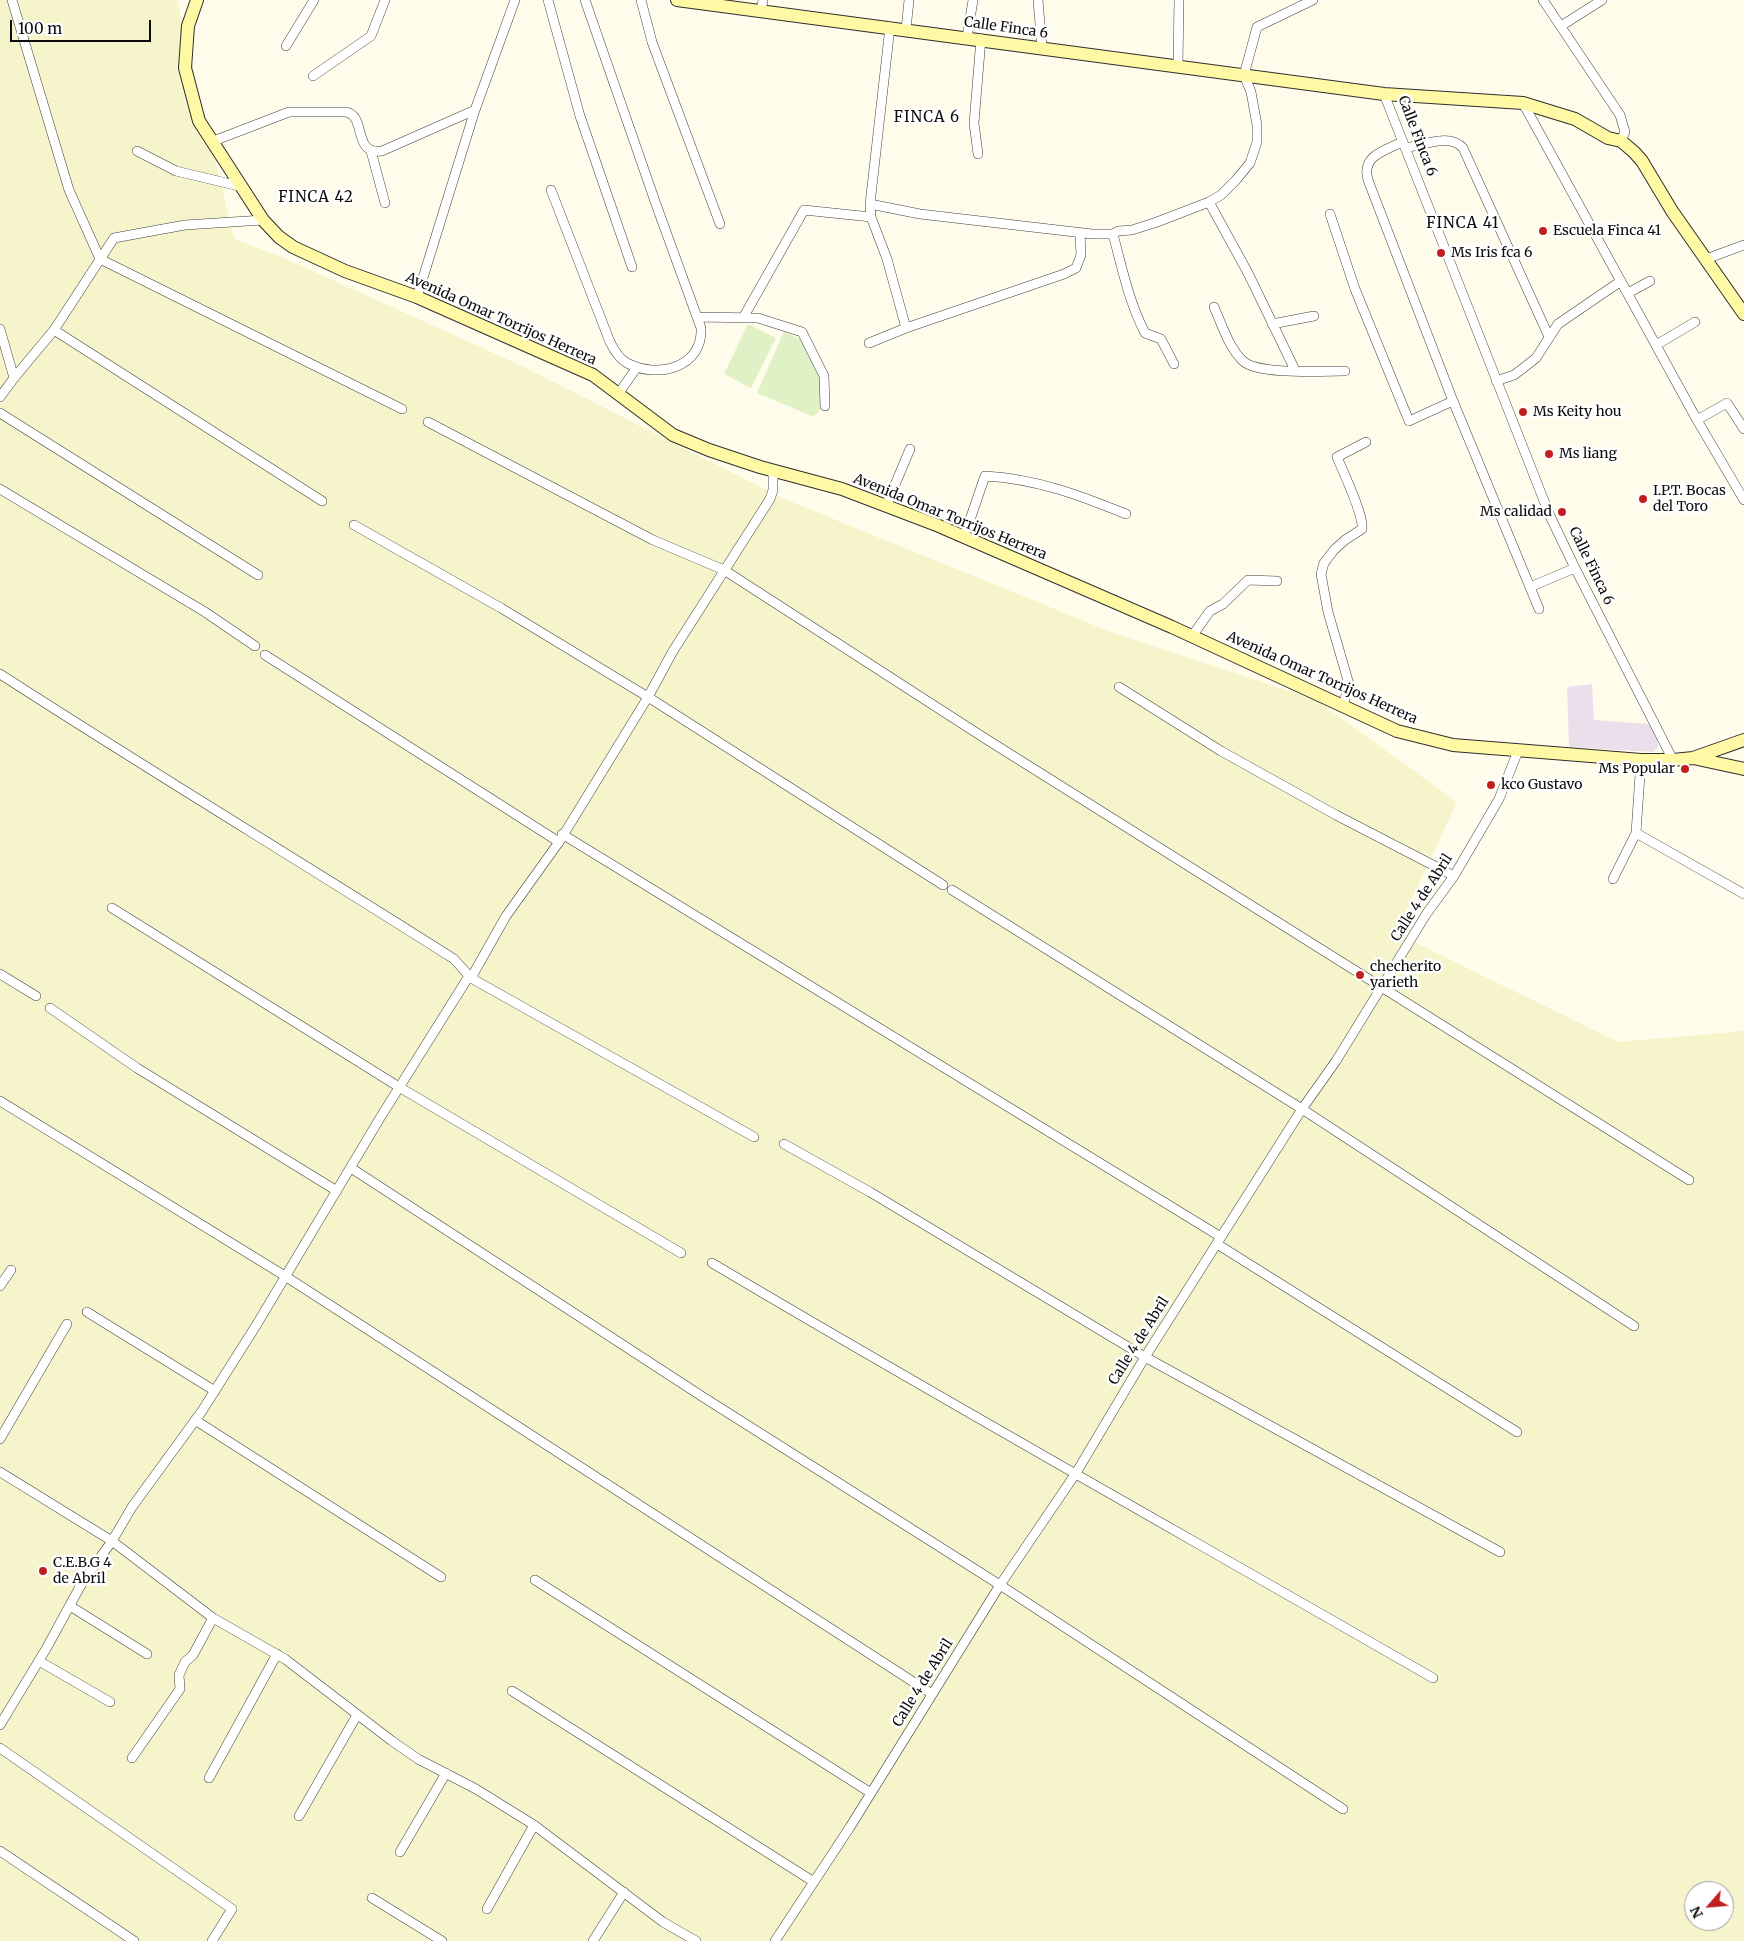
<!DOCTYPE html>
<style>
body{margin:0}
#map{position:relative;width:1744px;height:1941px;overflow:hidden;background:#fffceb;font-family:Merriweather,serif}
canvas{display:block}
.north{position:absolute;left:1684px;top:1881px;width:50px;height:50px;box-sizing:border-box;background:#fff;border:1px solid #9e9e9e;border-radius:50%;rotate:243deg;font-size:14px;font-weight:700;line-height:20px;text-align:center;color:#0c0c0c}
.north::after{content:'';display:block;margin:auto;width:18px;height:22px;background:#c11e20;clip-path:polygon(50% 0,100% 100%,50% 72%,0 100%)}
.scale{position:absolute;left:10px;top:20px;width:141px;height:22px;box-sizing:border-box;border:2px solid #0c0c0c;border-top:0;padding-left:6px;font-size:15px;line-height:18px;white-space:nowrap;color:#0c0c0c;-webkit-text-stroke:4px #fff;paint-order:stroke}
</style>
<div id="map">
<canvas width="1744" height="1941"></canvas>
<div class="north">N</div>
<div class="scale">100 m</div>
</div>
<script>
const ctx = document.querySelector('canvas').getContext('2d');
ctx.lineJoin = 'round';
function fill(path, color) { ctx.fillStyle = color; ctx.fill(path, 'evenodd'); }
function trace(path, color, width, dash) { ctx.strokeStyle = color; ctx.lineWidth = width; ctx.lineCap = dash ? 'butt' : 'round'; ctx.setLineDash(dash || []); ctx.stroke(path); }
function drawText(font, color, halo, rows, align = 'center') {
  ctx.font = font + ' Merriweather,serif'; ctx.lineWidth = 5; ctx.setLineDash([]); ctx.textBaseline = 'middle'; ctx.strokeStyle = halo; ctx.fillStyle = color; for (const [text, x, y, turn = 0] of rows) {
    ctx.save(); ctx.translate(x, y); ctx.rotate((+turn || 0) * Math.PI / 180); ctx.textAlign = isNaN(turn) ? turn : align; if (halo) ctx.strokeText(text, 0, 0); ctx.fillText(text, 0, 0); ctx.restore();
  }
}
fill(new Path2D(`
 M1592 684 1594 720 1649 724 1658 741V746L1654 752 1569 747 1567 687Z`), '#ebdfeb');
fill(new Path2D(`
 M0 0H177L234 239 284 258 522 366 782 498 1111 632 1316 700 1457 802 1396 933 1618 1042 1744 1031V1941H0ZM1694 1891H1724V1921H1694Z`), '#f6f4ca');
fill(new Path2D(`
 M748 324 776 338 751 388 724 374Z
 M784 331 804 342 821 377V408L814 417 757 393Z`), '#e0f1c5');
const street = new Path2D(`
 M12 0 69 190 100 259 402 409
 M548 0 580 116 632 267
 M641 0 652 42 720 224
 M1038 0 1042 48
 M1543 0 1620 115 1625 132 1621 141
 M761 11 763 0
 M1561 26 1602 0
 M890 27 870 204 871 217 887 259 906 328
 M906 30 909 0
 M967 38 973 0
 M286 46 314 0
 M1178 65 1179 0
 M313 76 371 36 385 0
 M1384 94 1550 516 1575 568 1673 760
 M1523 103 1697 420 1744 500
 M211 142 289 112H346C367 116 352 155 382 151L475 110
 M1402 142C1384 151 1361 156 1368 180L1453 401 1539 609
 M1405 148C1423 145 1449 133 1463 148L1549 337
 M137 151 176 171 239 186
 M371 151 385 203
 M978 154 974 123 981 39
 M551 190 610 342C614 350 619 359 627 363 657 379 703 368 701 328L657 207 585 0
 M1209 202 1248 273 1295 370
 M870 204 920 214 1092 234H1113L1118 231 1132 230 1157 222 1209 202 1221 195 1236 180 1250 163 1257 142V125L1251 92 1244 75 1257 27 1313 0
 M1330 214 1355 289 1409 421 1453 401
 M1113 234C1122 268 1129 302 1145 333L1161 339 1174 364
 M1706 259 1744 245
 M1628 293 1650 281
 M417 297 475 110 515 0
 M1214 307C1222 325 1229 348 1243 361 1258 375 1322 371 1345 371
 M698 317 758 318 802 332 824 376 825 406
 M743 318 804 210 871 217
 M1272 324 1314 316
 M0 329 14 378
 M54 330 322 501
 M869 343 906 328 1064 274 1076 268 1081 255 1080 233
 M1656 345 1695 322
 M1496 381 1514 375 1522 369 1536 358 1558 324 1621 281
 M619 393 637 367
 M0 397 14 378 54 330 114 238 185 225 263 220
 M0 413 258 575
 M1697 420 1727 403 1744 429
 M428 422 653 540 724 570 986 739 1689 1180
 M0 489 205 612 255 646
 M886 506 910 449
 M354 525 501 608 648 697 943 885
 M964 537 985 476C1037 479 1079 495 1126 514
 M1530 587 1575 568
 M1192 636 1210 611 1223 604 1248 580 1277 581
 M265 655 559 842
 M0 674C150 771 303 863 454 959L471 978 754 1137
 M1119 687 1221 751 1336 815 1454 876
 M1343 706 1349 684 1328 612 1321 574 1324 563 1334 550 1345 540 1362 529C1364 515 1343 472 1337 457L1366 442
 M1636 833 1744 894
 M562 834 1221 1237 1217 1244 1517 1432
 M1613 879 1636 833 1641 760
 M952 890 1302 1109 1634 1326
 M112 908 399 1087 681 1253
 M0 974 36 996
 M50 1008 137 1068 337 1191
 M0 1101 285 1276 932 1694
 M784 1144 870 1192 1145 1357 1500 1552
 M351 1168 703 1397 1000 1585 1343 1809
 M712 1263C951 1405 1193 1540 1433 1678
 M0 1286 11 1270
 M87 1312 215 1391
 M195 1420 441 1577
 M0 1439 67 1324
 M0 1472 112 1541 132 1507 202 1411 257 1324 380 1118 469 976 471 978 506 916 559 842 648 697 673 651 770 499 773 490V470
 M535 1580 871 1793
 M70 1606 147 1654
 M39 1661 110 1702
 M512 1691 814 1882
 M0 1725 46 1649 82 1583 112 1541 213 1618 285 1659 392 1741 418 1759 476 1789 534 1825 663 1922 696 1941
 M0 1748 232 1909 212 1941
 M132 1758 180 1689 179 1675 185 1662 193 1655 213 1618
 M209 1778 277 1654
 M299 1816 357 1715
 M0 1851 134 1941
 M400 1852 446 1773
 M372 1898 442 1941
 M487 1909 534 1825
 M593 1941 624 1892
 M775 1941 850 1827 1000 1585 1076 1473 1145 1357 1302 1109 1336 1061 1427 913 1454 876 1499 799 1518 751`);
const secondary = new Path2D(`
 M197 0 188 26 185 68 199 121 263 220 279 237 293 247 345 271 417 297 593 375 673 435 709 450 760 467 842 489 939 526 1172 627 1397 731 1453 745 1641 760H1673L1693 758 1744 740
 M677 0 1384 94 1523 103 1575 119 1608 138 1621 141 1634 152 1642 161 1672 211 1744 314
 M1693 758 1744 769`);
trace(street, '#3f3f3f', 10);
trace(secondary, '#2e2e2e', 14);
trace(street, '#fff', 9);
trace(secondary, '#fff9a6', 12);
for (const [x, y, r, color] of [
 [1543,231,5,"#c11e20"],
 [1441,253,5,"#c11e20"],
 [1523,412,5,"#c11e20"],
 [1549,454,5,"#c11e20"],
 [1643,499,5,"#c11e20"],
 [1562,512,5,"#c11e20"],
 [1685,769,5,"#c11e20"],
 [1491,785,5,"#c11e20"],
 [1360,975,5,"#c11e20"],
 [43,1571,5,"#c11e20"]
]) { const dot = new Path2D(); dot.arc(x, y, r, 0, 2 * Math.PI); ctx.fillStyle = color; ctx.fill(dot); trace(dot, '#fff', 2); }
drawText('14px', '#0c0c0c', '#fff', [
 ["Calle Finca 6",1006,28,8],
 ["Calle Finca 6",1417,136,69],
 ["Avenida Omar Torrijos Herrera",501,319,24],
 ["Avenida Omar Torrijos Herrera",950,517,22],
 ["Calle Finca 6",1591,566,64],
 ["Avenida Omar Torrijos Herrera",1322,678,24],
 ["Calle 4 de Abril",1422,898,-57],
 ["Calle 4 de Abril",1139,1341,-58],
 ["Calle 4 de Abril",923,1683,-58]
]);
drawText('14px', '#0c0c0c', '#fff', [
 ["Escuela Finca 41",1553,231],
 ["Ms Iris fca 6",1451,253],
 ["Ms Keity hou",1533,412],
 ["Ms liang",1559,454],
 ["I.P.T. Bocas",1653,491],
 ["del Toro",1653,507],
 ["Ms calidad",1552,512,"right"],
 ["Ms Popular",1675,769,"right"],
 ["kco Gustavo",1501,785],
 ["checherito",1370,967],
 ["yarieth",1370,983],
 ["C.E.B.G 4",53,1563],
 ["de Abril",53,1579]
], 'left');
ctx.letterSpacing = '1px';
drawText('15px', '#0c0c0c', '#fff', [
 ["FINCA 6",927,118],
 ["FINCA 42",316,198],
 ["FINCA 41",1463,224]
]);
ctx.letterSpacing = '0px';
</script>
